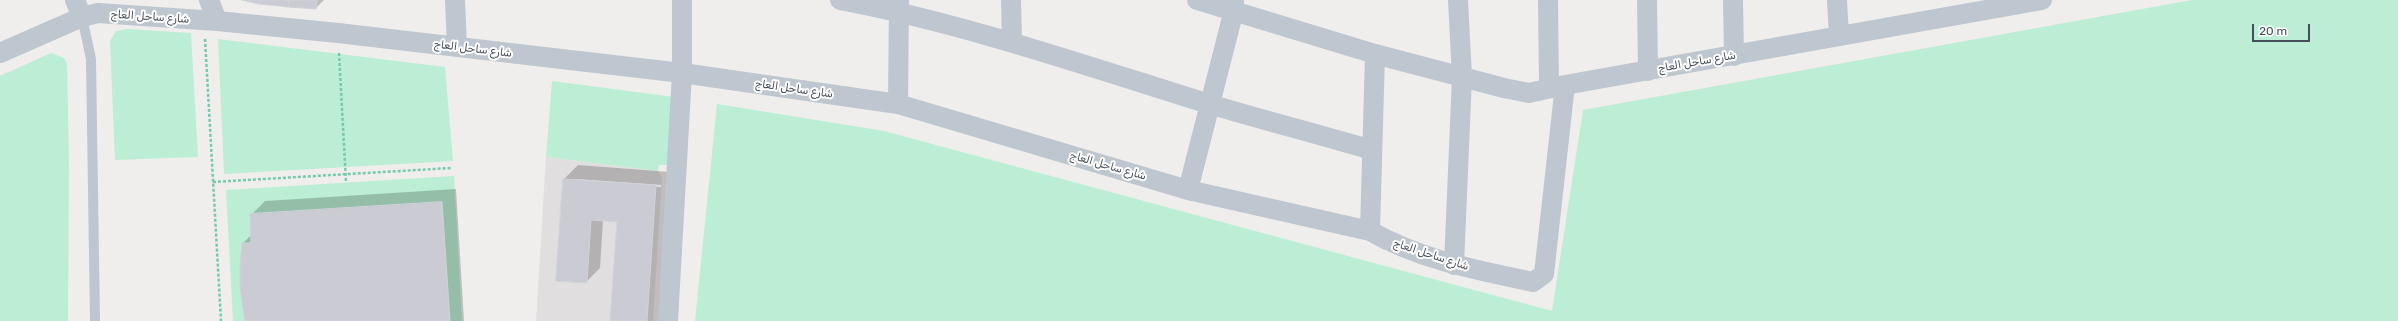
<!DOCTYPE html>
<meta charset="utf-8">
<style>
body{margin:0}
#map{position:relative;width:2398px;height:321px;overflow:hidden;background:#f0eded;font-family:Rubik,sans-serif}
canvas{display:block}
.scale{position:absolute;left:2252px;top:24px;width:58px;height:18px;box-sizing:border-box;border:2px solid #464e5a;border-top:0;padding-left:5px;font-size:12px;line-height:14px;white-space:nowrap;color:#464e5a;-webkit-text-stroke:3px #fff;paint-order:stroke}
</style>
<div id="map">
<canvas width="2398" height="321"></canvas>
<div class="scale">20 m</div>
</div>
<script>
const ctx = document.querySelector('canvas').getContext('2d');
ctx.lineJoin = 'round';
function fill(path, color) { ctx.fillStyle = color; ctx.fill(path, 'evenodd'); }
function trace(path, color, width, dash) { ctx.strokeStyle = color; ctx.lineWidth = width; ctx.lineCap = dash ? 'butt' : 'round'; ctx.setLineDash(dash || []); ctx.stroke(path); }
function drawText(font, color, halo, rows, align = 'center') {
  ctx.font = font + ' Rubik,"Noto Naskh Arabic",sans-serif'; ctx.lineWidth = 4; ctx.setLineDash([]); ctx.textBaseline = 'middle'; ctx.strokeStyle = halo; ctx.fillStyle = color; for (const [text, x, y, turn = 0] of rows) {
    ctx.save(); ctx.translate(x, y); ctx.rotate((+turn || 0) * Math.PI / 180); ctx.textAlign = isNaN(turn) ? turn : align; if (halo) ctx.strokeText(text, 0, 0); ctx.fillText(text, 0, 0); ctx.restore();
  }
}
fill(new Path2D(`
 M546 157 658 171 662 177 653 321H536Z`), '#e1dedf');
fill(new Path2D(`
 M2192 0H2398V321H695L717 104 884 131 1552 311 1583 110Z
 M128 29 191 33 198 157 115 160 110 41 116 31Z
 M218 39 445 67 453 161 224 174Z
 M51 53 64 58 67 64 69 162 68 321H0V76Z
 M552 81 674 97 667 165H659L658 171 546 157Z
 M454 176 462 321H233L226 190Z`), '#bbeed4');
fill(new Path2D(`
 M258 0H324L316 8Z
 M578 165 670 172 660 321H611L618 221 603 220 600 268 586 282 564 179ZM576 179 661 185V187L576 181Z
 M456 189 464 321H246L243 243 252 234 251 215 265 201Z`), '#0003');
const building = new Path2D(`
 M242 0H260V4Z
 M260 0H289L288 7 260 4Z
 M289 0H317L316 9 288 7Z
 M563 179 656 185 647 321H610L617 222 591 220 587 283 556 281Z
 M442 202 450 321H245L240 288V265L242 243H251L250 214Z`);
fill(building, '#cacbd3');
trace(building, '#d1d2d9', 1);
trace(new Path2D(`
 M205 39 221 321
 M339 53 346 182
 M213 182 451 168`), '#74cbaa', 2.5, [3, 2]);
trace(new Path2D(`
 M82 17 91 59 95 321`), '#bec6cf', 10);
trace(new Path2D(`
 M75 0 82 17
 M209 0 217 21
 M455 0 457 47
 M840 0C966 24 1087 66 1209 104 1263 120 1317 134 1372 150
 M1011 0 1012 41
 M1197 0 1375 54 1504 88 1529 93 1565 85
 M1548 0 1549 88
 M1647 0 1648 71
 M1733 0 1734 56
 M1837 0 1839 36
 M0 53 82 17 98 13 217 21 338 33 682 73 898 104 1188 190 1370 231C1421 260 1477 270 1533 282L1544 274 1565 85 2042 0
 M898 104 899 0
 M1188 190 1234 10V0
 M1370 231 1375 54
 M1454 265 1462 77 1458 0
 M668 321 682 73V0`), '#bec6cf', 20);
drawText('11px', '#464e5a', '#fff', [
 ["شارع ساحل العاج",150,17,4],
 ["شارع ساحل العاج",473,49,7],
 ["شارع ساحل العاج",1697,62,-10],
 ["شارع ساحل العاج",794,89,8],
 ["شارع ساحل العاج",1108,166,16],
 ["شارع ساحل العاج",1431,255,18]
]);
</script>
